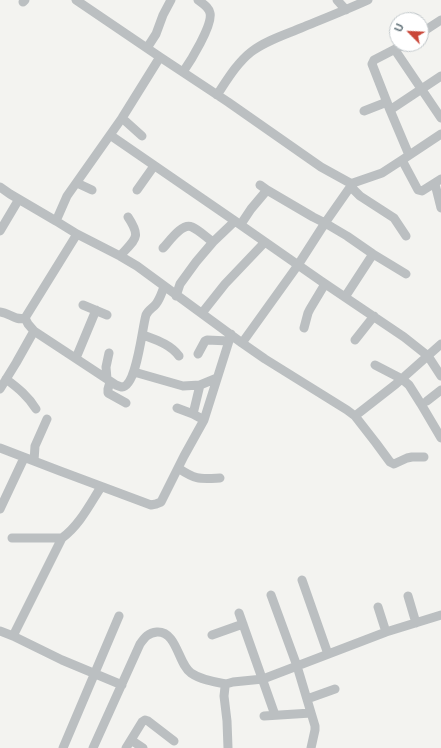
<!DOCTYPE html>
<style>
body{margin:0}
#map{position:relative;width:441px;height:748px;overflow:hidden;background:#f3f3f0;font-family:"Noto Sans",sans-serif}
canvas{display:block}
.north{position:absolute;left:389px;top:12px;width:40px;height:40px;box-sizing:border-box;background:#fff;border:1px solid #c2c8cb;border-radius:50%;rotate:294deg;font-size:11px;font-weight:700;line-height:16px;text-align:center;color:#66767d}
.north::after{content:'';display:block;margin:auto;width:14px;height:18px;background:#ca4739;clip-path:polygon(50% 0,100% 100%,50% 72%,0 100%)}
</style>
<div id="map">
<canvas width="441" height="748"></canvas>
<div class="north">U</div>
</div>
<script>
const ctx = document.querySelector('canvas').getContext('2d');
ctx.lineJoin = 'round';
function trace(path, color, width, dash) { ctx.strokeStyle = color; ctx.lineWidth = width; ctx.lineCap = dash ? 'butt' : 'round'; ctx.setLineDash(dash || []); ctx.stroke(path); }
trace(new Path2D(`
 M76 0 160 57 228 102 321 167 350 183H353L382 173 402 160 441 134
 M337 0 346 10
 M23 2 25 0
 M421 33 441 20
 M405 44 374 60 372 64 390 110 409 155
 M147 48 156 34 163 15 171 0
 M395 50 441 118
 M183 72C190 62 213 25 210 13 209 7 203 4 198 0
 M217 95C227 80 237 63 251 52 265 41 284 35 301 28 323 19 346 10 368 0
 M390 110 441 76
 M364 111 387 102
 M122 118 142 136
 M110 135 235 221 321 281 404 337 428 356 441 376
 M402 160 418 190 422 191 441 179
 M77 183 92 190
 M435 184 441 208
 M0 187 10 194 56 221
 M351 187 360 196 394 218 406 236
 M137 190 154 166
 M267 190 313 217 325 223 347 236 373 254 406 274
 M241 224 251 209 267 190 260 185
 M0 231 19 199
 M77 234 120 256 137 266 242 343 265 359 347 410 355 416 376 443 390 462 394 464 407 458 412 457H424
 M163 248C169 242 182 222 192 227 199 230 207 238 213 242
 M120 256C135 239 142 238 128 217
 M176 296 180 284 196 262 213 242 235 221
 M345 297 373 254
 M83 305 107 315
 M0 312C10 313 15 321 25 318
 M202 313 225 284 265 242
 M304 328 308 313 310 309 325 284
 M34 331 72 356 116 385C116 385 121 387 122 387 137 386 142 328 146 315 148 310 153 308 156 304 160 299 162 292 164 287
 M143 335C156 340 170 344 179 356
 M355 340 374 316
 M242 343 298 265 325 223 353 183
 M198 354 205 341 207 340 229 341
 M76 358 96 310
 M375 365 402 379 409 385 421 404 441 438
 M134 372 183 386 200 385
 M6 379C18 388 28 396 36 409
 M107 379 106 367 109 353
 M110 382 108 389V393L126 403
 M0 389 16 363 34 331 28 324 25 318 77 234 64 226 56 221 67 196 122 118 160 57
 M427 401 441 390
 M177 408 193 414
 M355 416 396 384 441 344
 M204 420 193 414 200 385 217 378
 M0 448 60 471 151 505 156 504 161 502 184 456 204 420 229 341 231 334
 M34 461 35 446 47 419
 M178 468C196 480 199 479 220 478
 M0 509 24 458
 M12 538H62C79 526 90 504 101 487
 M62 538 13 636 62 660 122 685
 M302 580 328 654
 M271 595 297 666 315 726V730L311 748
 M408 596 416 623
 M378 607 386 632
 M239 613 275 715
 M0 631 13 636
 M212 635 243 624
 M307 699 335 689
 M264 716 311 713
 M131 740 143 748
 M63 748 119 616
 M93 748 140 644C145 637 148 633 157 632 177 631 178 664 191 673 201 680 215 682 226 684
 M126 748 142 722 145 720 148 721 174 741
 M228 748 227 721 224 696 225 687 226 684 233 682 263 679 386 632 441 615`), '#bbbfc1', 9);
</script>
